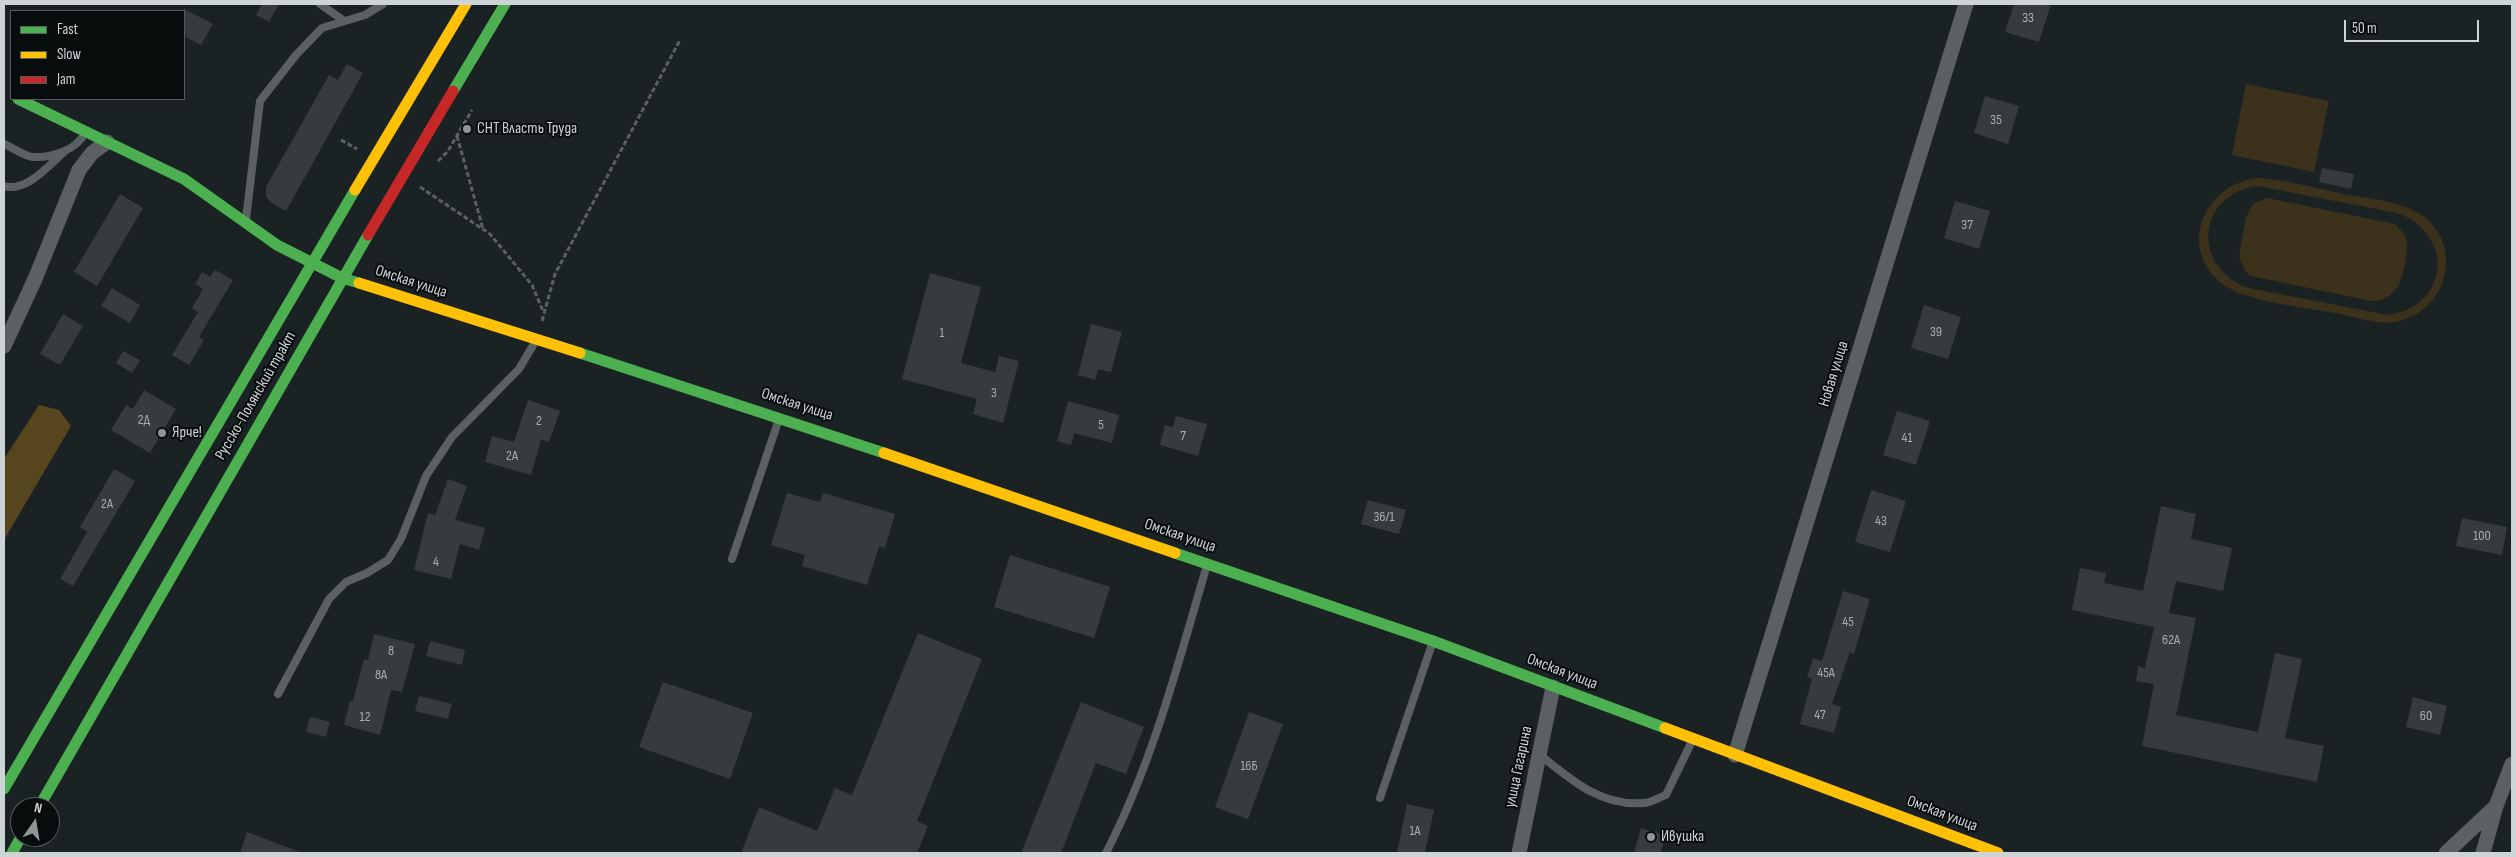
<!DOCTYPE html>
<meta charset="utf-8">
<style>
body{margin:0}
#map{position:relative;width:2516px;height:857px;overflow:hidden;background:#1a2224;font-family:"Sofia Sans Condensed",sans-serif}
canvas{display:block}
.frame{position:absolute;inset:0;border:5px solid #ccd4d6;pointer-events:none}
.legend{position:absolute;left:10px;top:10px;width:175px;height:90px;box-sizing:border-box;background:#070c0d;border:1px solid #565c5d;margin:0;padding:6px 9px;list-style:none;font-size:15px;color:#ccd4d6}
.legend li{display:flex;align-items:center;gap:10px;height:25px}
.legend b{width:25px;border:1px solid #565c5d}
.north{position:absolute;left:10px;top:797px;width:50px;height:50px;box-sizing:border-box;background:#070c0d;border:1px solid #565c5d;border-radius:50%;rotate:13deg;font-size:14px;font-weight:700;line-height:20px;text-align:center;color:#ccd4d6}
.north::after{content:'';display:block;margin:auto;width:18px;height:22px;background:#8e9698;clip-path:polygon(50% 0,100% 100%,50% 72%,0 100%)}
.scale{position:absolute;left:2344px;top:20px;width:135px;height:22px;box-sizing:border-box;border:2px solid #ccd4d6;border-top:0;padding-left:6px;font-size:15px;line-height:18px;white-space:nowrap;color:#ccd4d6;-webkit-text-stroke:4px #070c0d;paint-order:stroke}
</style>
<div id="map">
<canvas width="2516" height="857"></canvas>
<div class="frame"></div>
<ul class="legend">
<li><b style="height:6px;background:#4caf50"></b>Fast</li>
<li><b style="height:6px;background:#ffc107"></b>Slow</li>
<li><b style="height:6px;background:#c62828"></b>Jam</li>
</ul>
<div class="north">N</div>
<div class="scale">50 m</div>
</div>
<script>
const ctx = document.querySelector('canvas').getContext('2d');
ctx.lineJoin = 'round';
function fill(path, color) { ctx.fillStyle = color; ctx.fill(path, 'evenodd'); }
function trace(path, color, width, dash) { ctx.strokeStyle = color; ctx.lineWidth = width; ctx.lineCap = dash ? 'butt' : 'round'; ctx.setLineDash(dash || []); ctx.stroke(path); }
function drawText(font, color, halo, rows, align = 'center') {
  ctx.font = font + ' "Sofia Sans Condensed",sans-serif'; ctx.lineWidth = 4; ctx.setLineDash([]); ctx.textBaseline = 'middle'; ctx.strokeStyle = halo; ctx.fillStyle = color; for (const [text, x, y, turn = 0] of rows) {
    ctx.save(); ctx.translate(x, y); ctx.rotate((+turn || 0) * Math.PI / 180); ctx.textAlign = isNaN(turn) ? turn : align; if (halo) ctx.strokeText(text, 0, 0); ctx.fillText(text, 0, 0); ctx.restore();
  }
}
fill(new Path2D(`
 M2246 84 2329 101 2314 172 2232 155Z
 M2258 178C2287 180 2315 188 2343 194 2368 199 2401 200 2423 216 2462 245 2449 306 2403 320 2383 327 2360 318 2340 314 2310 308 2247 302 2224 285 2176 250 2203 184 2258 178ZM2258 186 2397 213C2455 233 2450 307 2388 315L2249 288C2191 268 2196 194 2258 186Z
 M2267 198 2395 224 2405 235 2407 242C2406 267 2402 302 2371 301L2251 276 2245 271 2239 257 2246 217 2253 204Z`), '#3c321c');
fill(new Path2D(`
 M39 405 59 410 71 426 4 540V459Z`), '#57461d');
fill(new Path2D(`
 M262 4H279L269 22 256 15Z
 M2014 4H2051L2039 42 2005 32Z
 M184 9 213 24 201 45 184 36Z
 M347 64 363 73 286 211 273 204 266 197V187L329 75 338 80Z
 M1985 96 2019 106 2008 144 1974 133Z
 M2322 168 2354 174 2351 189 2319 182Z
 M120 194 143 208 97 286 74 272Z
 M1955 201 1990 211 1979 249 1944 238Z
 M215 270 233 280 199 337 204 340 189 365 172 355 198 312 192 308 203 289 195 284 202 272 210 277Z
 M930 273 981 287 961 363 995 372 999 356 1019 361 1003 423 973 414 977 399 902 379Z
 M112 288 140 305 130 323 101 306Z
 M1924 305 1961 317 1948 359 1911 348Z
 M63 314 83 326 60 365 40 354Z
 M1091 324 1122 332 1111 372 1098 369 1095 380 1078 375Z
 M123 351 140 360 132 373 116 363Z
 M144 390 176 409 150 453 111 430 126 405 133 409Z
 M528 400 560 411 549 442 541 440 531 475 485 462 492 436 514 442Z
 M1068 401 1119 415 1112 443 1074 433 1071 445 1057 441Z
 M1897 411 1930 421 1916 465 1883 455Z
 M1176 416 1207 424 1198 456 1160 445 1165 425 1173 427Z
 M114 469 135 481 73 586 60 579 87 532 80 527Z
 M448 479 467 486 455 520 485 528 479 550 460 544 451 579 414 570 428 513 435 515Z
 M1871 490 1906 501 1890 552 1855 542Z
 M787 493 820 502 823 493 895 514 885 548 879 546 867 585 802 566 805 555 771 545Z
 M1368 500 1406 510 1399 534 1361 524Z
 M2161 506 2196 514 2191 539 2232 548 2223 591 2176 581 2169 613 2196 618 2176 715 2258 732 2275 653 2302 659 2285 738 2324 746 2317 782 2142 746 2154 684 2136 681 2138 666 2145 668 2154 627 2072 610 2080 568 2106 573 2104 583 2143 591Z
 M2462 518 2507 527 2502 555 2456 546Z
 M1010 555 1110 587 1094 638 994 607Z
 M1843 591 1870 599 1854 654 1850 652 1832 704 1841 707 1834 733 1800 724 1812 679 1807 677 1813 658 1822 661Z
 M918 633 982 659 917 821 928 826 917 853H741L759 807 817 831 835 788 852 795Z
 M374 634 415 644 402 692 391 690 380 735 344 725 350 701H353L364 659 368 660Z
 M430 641 465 650 462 665 426 656Z
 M663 682 753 713 730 779 639 747Z
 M419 696 452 704 448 719 415 711Z
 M2413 697 2447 706 2440 735 2406 727Z
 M1081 702 1144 727 1126 774 1096 763 1061 853H1021Z
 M1249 712 1283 724 1248 819 1215 807Z
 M310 717 330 722 326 737 306 732Z
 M1407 804 1434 810 1425 853H1397Z
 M1641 828 1665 835 1661 853H1634Z
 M247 832 300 852V853H240Z`), '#363c3d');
trace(new Path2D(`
 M457 136 483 229
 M341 140 357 149
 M438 161 448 151 472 110
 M420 187 490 234 532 285 543 311
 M542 321 555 274 680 40`), '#5b6162', 3, [5, 2.5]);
trace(new Path2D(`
 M320 4 343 20
 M4 144C12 147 24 156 33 157 53 158 76 150 85 133
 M4 186C26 193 49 165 64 152
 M246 219 260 101 296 55 322 28 365 15 383 4
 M732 559 779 419
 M278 694 329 599 346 582 367 573 388 560 401 539 426 476 452 437 519 369 535 342
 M1539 754C1570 779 1601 807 1644 803 1651 803 1659 797 1666 795L1692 741
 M1380 798 1432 644
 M1106 853C1153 762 1178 664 1207 565`), '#5b6162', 8);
trace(new Path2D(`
 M4 346 35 279 79 170 92 153 107 142
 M1735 755 1966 4
 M1519 853 1553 687
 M2446 853 2494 808
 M2483 853 2496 806 2512 764`), '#5b6162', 15);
trace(new Path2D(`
 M453 91 505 4
 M18 99 184 179 277 245 342 278 359 283
 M580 353 884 453
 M1175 553 1433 641 1665 728
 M4 789 355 190
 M39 807 368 235
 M12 853 21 837`), '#4caf50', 11);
trace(new Path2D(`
 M355 190 466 4
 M359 283 580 353
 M884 453 1175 553
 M1665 728 1998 853`), '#ffc107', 11);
trace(new Path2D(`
 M368 235 453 91`), '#c62828', 11);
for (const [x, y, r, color] of [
 [467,129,5,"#8e9698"],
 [162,433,5,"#8e9698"],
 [1651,837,5,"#8e9698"]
]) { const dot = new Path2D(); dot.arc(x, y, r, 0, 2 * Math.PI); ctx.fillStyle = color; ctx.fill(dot); trace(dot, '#070c0d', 2); }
drawText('14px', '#a6aeb0', null, [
 ["33",2028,18],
 ["35",1996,120],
 ["37",1967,225],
 ["39",1936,332],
 ["1",942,333],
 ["3",994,393],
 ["2Д",144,420],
 ["2",539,421],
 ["5",1101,425],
 ["7",1183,436],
 ["41",1907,438],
 ["2А",512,456],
 ["2А",107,504],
 ["36/1",1384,517],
 ["43",1881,521],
 ["100",2482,536],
 ["4",436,562],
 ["45",1848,622],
 ["62А",2171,640],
 ["8",391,651],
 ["45А",1826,673],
 ["8А",381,675],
 ["47",1820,715],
 ["60",2426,716],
 ["12",365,717],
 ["16Б",1249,766],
 ["1А",1415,831]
]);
drawText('16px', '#ccd4d6', '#070c0d', [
 ["СНТ Власть Труда",477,129],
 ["Ярче!",172,433],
 ["Ивушка",1661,837]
], 'left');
drawText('16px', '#ccd4d6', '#070c0d', [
 ["Омская улица",411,282,18],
 ["Новая улица",1834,374,-73],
 ["Русско-Полянский тракт",256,396,-60],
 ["Омская улица",797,405,18],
 ["Омская улица",1180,536,19],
 ["Омская улица",1562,672,21],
 ["улица Гагарина",1519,767,-78],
 ["Омская улица",1942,814,21]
]);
</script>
